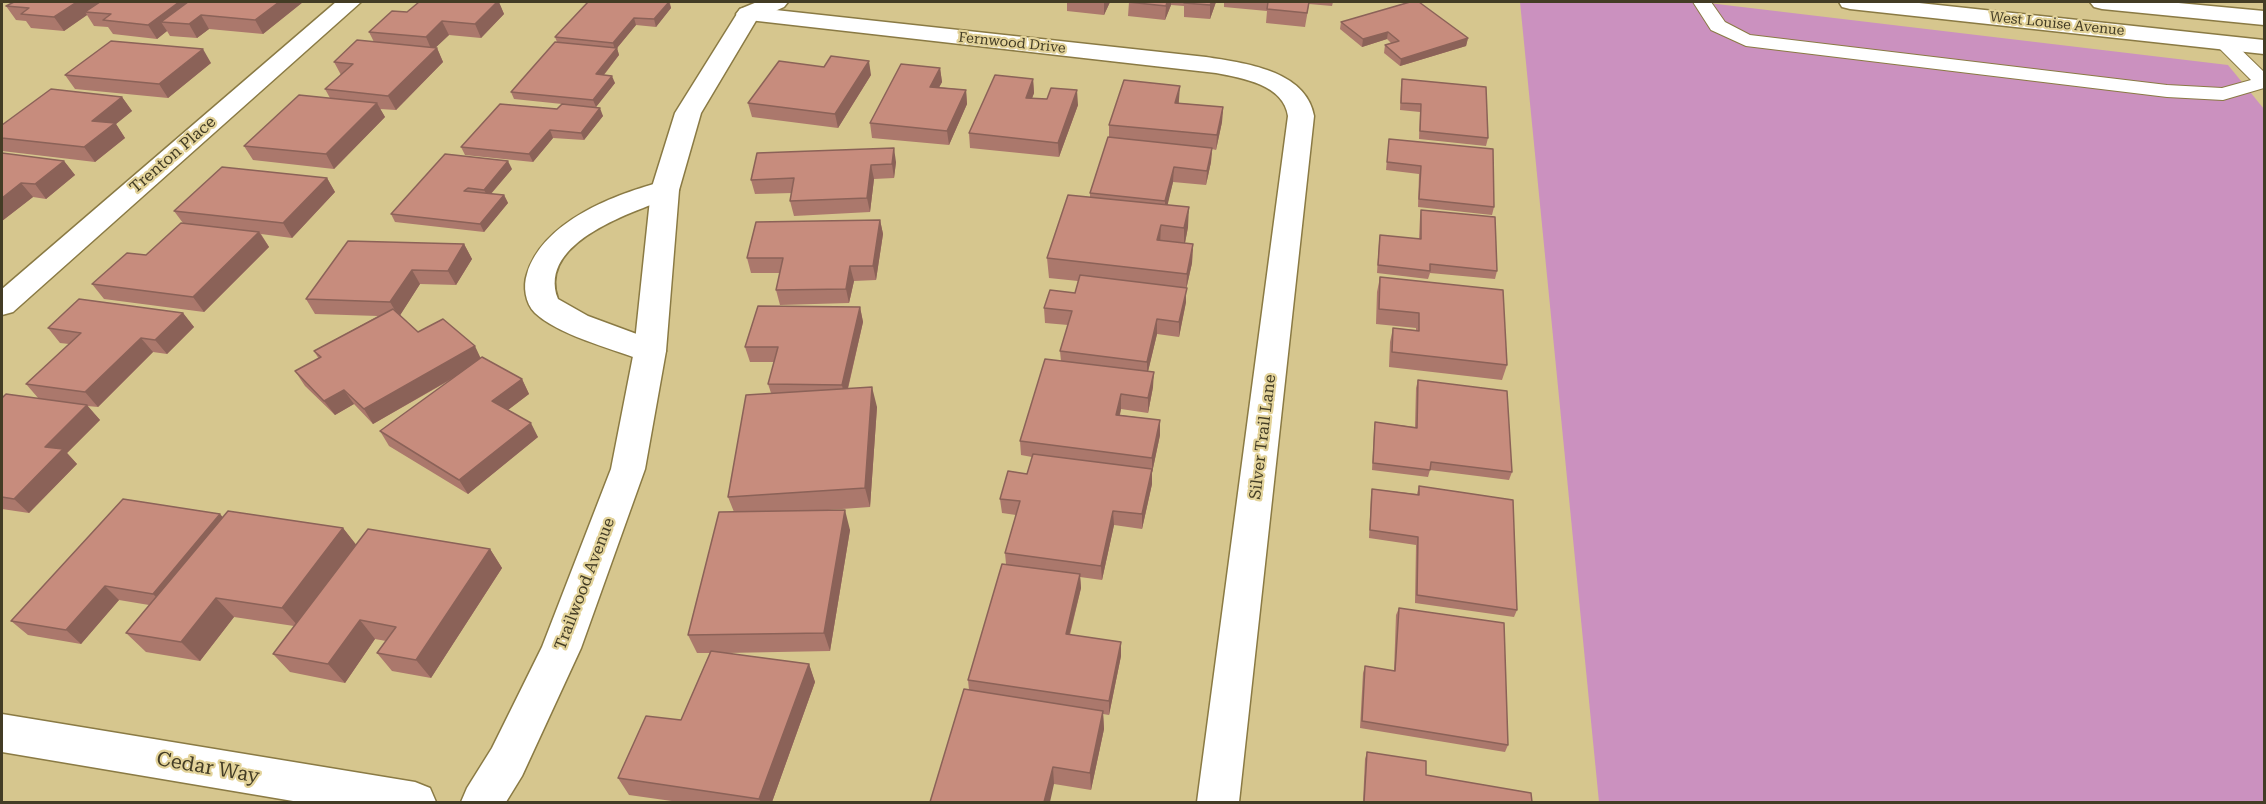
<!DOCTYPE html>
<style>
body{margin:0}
#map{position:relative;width:2266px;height:804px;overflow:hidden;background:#d6c68e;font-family:"Roboto Serif",serif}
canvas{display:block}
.frame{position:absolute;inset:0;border:3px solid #433c25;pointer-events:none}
</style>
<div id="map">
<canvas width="2266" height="804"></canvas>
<div class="frame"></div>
</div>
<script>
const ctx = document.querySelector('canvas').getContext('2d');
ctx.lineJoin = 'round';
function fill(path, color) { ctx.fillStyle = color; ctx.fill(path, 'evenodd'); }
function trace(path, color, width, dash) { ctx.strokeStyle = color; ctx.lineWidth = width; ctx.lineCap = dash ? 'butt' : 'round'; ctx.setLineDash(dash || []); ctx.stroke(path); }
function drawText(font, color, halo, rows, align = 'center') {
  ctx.font = font + ' "Roboto Serif",serif'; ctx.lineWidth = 4.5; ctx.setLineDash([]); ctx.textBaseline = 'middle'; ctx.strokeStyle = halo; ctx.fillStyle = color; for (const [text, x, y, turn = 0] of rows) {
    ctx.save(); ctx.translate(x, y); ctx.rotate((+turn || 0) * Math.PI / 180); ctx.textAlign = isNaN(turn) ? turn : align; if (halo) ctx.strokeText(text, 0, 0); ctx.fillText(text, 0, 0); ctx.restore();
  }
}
fill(new Path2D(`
 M1520 2H1700L2228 65 2264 109V802H1599Z`), '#cb91bf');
const lane = new Path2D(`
 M1693 2H1711L1725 22 1750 35 2167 85 2222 88 2251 80 2213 42 2215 38H2229L2264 72V88L2223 100 2167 97 1746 46 1711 30Z`);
const street = new Path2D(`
 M336 2H361L13 312 2 315V289Z
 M748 7 1206 57C1244 63 1306 70 1314 116L1239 802H1197L1288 116C1284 85 1243 78 1216 73L740 19 736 14 740 9Z
 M665 181 675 184 679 190 675 196C636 211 536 241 558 299L588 316 661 343 666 351 661 359 650 362 639 359C609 348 557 334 535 313 525 303 523 286 527 274 543 221 615 194 665 181Z
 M2 714 415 782 430 788 436 802H299L2 752Z`);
const secondary = new Path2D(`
 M757 2H788L784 7 757 19 701 113 679 190 666 351 645 469 581 648 522 776 506 802H461L467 788 492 748 542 647 611 469 634 351 651 190 675 113 740 9Z
 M1839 2H1910L2264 40V54L1850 9 1842 7Z
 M2090 2H2168L2264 11V25L2102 9 2094 7Z`);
trace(lane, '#8a7a44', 2);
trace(street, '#8a7a44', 3);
trace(secondary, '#8a7a44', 3);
fill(lane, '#fff');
fill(street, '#fff');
fill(secondary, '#fff');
fill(new Path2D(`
 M14 2H303L263 34 209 29 197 38 170 36 167 31 157 39 113 34 108 27 94 26 87 15 64 31 31 28 26 21 16 20 6 6Z
 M419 2H521L520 3H499L504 14 481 38 449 35 435 48H437L443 62 396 110 380 109 385 117 334 169 253 160 244 146 330 98 325 89 341 75 334 62 374 42 369 32 407 12Z
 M588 2H673L672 3H670L671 8 656 27 636 25 617 48 619 55 604 75 615 83 596 107 603 116 584 140 553 138 533 162 465 155 461 147 557 109 562 104 514 99 511 92 557 42 555 37Z
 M1067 2H1110L1104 15 1067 11Z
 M1129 2H1216L1210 19 1184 17V6L1171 5 1165 20 1128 16Z
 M1224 2H1333L1332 6 1309 4 1305 27 1266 23 1267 11 1224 7Z
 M1341 22 1468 38 1466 46 1400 66 1384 53 1385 45 1391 43 1387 39 1362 47 1340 29Z
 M211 63 168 98 75 89 65 75Z
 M940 68 942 82 939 87 966 90 967 104 949 145 872 138 870 123Z
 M871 75 838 128 752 117 748 103Z
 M1033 79 1034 93 1032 98 1078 105 1059 157 970 148 969 133Z
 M1402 79 1488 138 1486 146 1419 139 1420 112 1400 110 1401 86Z
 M122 97 132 111 116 124 125 138 95 162 2 151V125Z
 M1179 100V103L1223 107 1222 122 1216 150 1212 149 1211 162 1206 185 1173 182 1167 205 1188 227 1185 243 1193 244 1192 263 1186 290V302L1179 337 1157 334 1148 371 1153 387 1148 413 1121 409 1120 415 1160 420V435L1152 473V484L1142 529 1114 525 1102 580 1080 577 1081 588 1070 635 1121 656 1109 715 1103 714 1104 729 1091 790 1054 784 969 690 968 680 1006 564 1005 553 1016 515 1002 513 1000 499 1027 474 1032 457 1021 455 1020 441 1061 361 1060 351 1068 325 1045 323 1044 308 1075 293 1078 281 1049 278 1047 258 1090 197V193L1109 137V125Z
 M1389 139 1494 207 1492 215 1418 207 1419 174 1386 170Z
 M2 153 64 161 75 175 46 199 33 197 2 221Z
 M757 153 896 162 894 178 874 179 870 212 794 216 790 201 792 193 755 194 751 180Z
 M512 169 491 194 504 195 508 203 484 232 395 222 391 214Z
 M327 178 335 192 292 238 261 234 269 247 204 312 104 299 92 284 146 255 183 223 174 211Z
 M1421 210 1497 271 1495 279 1430 273 1428 279 1377 273 1379 242 1380 235 1419 239 1420 217Z
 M880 220 883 234 876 280 854 281 849 303 780 305 776 290 780 273H751L747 258Z
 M464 244 472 259 456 285 420 284 400 315 418 332 481 358 522 379 529 394 508 410 538 437 468 494 389 446 380 431 452 379 373 424 354 404 335 415 305 386 295 371 319 359 314 351 378 316 315 314 306 299Z
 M1380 277 1507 365 1502 380 1389 367 1390 342 1393 328 1416 330V328L1376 324 1377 292Z
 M860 307 863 322 848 389 877 407 870 507 828 510 850 530 830 651 726 653 809 664 815 682 772 802H679L629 795 618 778 681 720 710 653H697L688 635 734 512 728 497 771 393 768 384 774 362H750L745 347Z
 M183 313 194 327 167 354 153 352 98 407 87 406 100 420 67 453 77 464 29 513 2 509V398L39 399 26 384 69 344 60 343 48 328Z
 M1418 380 1512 472 1509 480 1430 470 1428 477 1372 470 1374 430 1375 422 1415 427 1416 388Z
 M1419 486 1517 610 1514 617 1415 603 1416 545 1369 538 1371 496 1372 489 1417 494Z
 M223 517 343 528 356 545 490 549 502 568 431 678 392 671 377 653 386 641 375 639 345 683 290 672 273 654 294 626 234 617 200 661 146 652 126 633 149 605 119 600 81 644 28 635 11 621Z
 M1399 608 1508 745 1505 752 1360 728 1363 673 1365 666 1394 671 1396 615Z
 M1367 752 1426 775 1532 802H1363L1365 759Z`), '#ab786c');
fill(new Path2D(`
 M77 2H106L85 12 87 15 64 31 54 17Z
 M179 2H206L161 22 167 31 157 39 148 25Z
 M279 2H303L263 34 255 20Z
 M497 2H499L504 14 481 38 475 24Z
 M669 2 671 8 656 27 654 19Z
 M1104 2H1110L1104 15Z
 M1167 2H1171V5L1165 20 1166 6Z
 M1212 2H1216L1210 19V5Z
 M201 15 209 29 197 38 189 24Z
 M634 18 636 25 617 48 619 55 598 82 596 74 615 50 613 43Z
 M442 21 449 35 432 51 426 37Z
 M1388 32 1387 39 1362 47 1363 39Z
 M1468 38 1466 46 1400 66 1401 59Z
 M437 48 443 62 396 110 388 96Z
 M203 49 211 63 168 98 159 84Z
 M869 61 871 75 838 128 835 114Z
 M940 68 942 82 932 101 930 87Z
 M612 76 615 83 596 107 593 100Z
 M1033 79 1034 93 1027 112 1026 98Z
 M1180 86 1179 100 1175 117V103Z
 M966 90 967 104 949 145 947 131Z
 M1077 90 1078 105 1059 157 1058 143Z
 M122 97 132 111 116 124 125 138 95 162 84 147 92 121Z
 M377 103 385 117 334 169 326 154Z
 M1223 107 1222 122 1216 150 1217 135Z
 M600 108 603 116 584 140 581 133Z
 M550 130 553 138 533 162 529 154Z
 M894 148 896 162 894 178 892 164Z
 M1212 148 1211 162 1206 185 1207 171Z
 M64 161 75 175 46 199 35 184Z
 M508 161 512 169 488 197 484 190Z
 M871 165 874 179 870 212 867 198Z
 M1174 167 1173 182 1165 216V201Z
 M327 178 335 192 292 238 283 223Z
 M21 183 33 197 2 221V198Z
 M504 195 508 203 484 232 480 224Z
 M1189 207 1188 227 1184 248V228Z
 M880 220 883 234 876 280 873 266Z
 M1161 225 1160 245 1157 240Z
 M259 232 269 247 204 312 193 297Z
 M464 244 472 259 456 285 448 271Z
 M1193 244 1192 263 1186 290V302L1179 337V322L1186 291 1187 274Z
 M850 266 854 281 849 303 846 289Z
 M412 270 420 284 399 317 390 302Z
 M860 307 863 322 845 400 842 385Z
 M183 313 194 327 167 354 155 340Z
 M1157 319V334L1147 376V362Z
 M141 338 153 352 98 407 85 392Z
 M475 346 482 361 373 424 364 409Z
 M1154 372 1153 387 1148 413V398Z
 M522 379 529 394 500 416 492 401Z
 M872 387 877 407 870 507 865 488Z
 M344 390 354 404 335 415 324 401Z
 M1121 394V409L1116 430V415Z
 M87 405 100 420 67 453 77 464 29 513 14 499 45 447Z
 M1160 420V435L1152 473V458Z
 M531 423 538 437 468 494 459 480Z
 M1152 469V484L1142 529V514Z
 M845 510 850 530 830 651 824 633Z
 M1113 511 1114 525 1102 580 1101 566Z
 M220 514 233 528 167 608 153 594Z
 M343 528 358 547 299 627 282 608Z
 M490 549 502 568 431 678 416 660Z
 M1080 574 1081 588 1066 648V634Z
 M105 586 119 600 81 644 66 630Z
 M216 598 234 617 200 661 181 642Z
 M360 620 375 639 345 683 328 664Z
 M1121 642V656L1109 715V701Z
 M809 664 815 682 772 802H761L759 799Z
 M1103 711 1104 729 1091 790 1090 773Z
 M1053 767 1054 784 1050 802H1044Z`), '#8b6258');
const building = new Path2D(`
 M14 2H77L54 17 21 14 29 8 6 6Z
 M100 2H179L148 25 103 20 111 14 85 12Z
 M188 2H279L255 20 201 15 189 24 161 22Z
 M419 2H497L475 24 442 21 426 37 369 32 392 11 407 12Z
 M588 2H669L654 19 634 18 613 43 555 37Z
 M1128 2H1167L1166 6Z
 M1185 2H1212L1210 5 1184 3Z
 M1268 2H1309L1307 13 1267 9Z
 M1410 2H1419L1468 38 1401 59 1385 45 1399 41 1388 32 1363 39 1341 22Z
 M357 40 437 48 388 96 325 89 353 64 334 62Z
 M111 41 203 49 159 84 65 75Z
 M555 42 617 48 596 74 612 76 593 100 511 92Z
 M831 56 869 61 835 114 748 103 779 61 824 67Z
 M901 64 940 68 930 87 966 90 947 131 870 123Z
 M995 75 1033 79 1026 98 1047 99 1051 88 1077 90 1058 143 969 133Z
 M1402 79 1486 87 1488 138 1420 131 1421 104 1401 103Z
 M1124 80 1180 86 1175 103 1223 107 1217 135 1109 125Z
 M51 89 122 97 92 121 115 123 84 147 2 138V125Z
 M299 95 377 103 326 154 244 146Z
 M500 104 557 109 562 104 600 108 581 133 550 130 529 154 461 147Z
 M1108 137 1212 148 1207 171 1174 167 1165 201 1090 193Z
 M1389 139 1493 149 1494 207 1419 199 1421 166 1387 162Z
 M894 148 892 164 871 165 867 198 790 201 794 178 751 180 757 153Z
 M2 153 64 161 35 184 21 183 2 198Z
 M445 154 508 161 484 190 468 188 464 191 504 195 480 224 391 214Z
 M222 167 327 178 283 223 174 211Z
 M1068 195 1189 207 1184 228 1161 225 1157 240 1193 244 1187 274 1047 258Z
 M1421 210 1495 217 1497 271 1430 264V271L1378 265 1380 235 1421 239Z
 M880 220 873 266H850L846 289 776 290 783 258H747L756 222Z
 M181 223 259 232 193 297 92 284 127 253 146 255Z
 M348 241 464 244 448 271 412 270 390 302 306 299Z
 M1080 275 1187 288 1179 322 1157 319 1147 362 1060 351 1072 311 1044 308 1050 290 1075 293Z
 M1380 277 1503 290 1507 365 1392 352 1393 328 1419 331V313L1379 309Z
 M79 299 183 313 155 340 141 338 85 392 26 384 81 333 48 328Z
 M758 306 860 307 842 385 768 384 778 347H745Z
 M393 309 418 332 443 319 475 346 364 409 344 390 324 401 295 371 321 357 314 351Z
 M482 357 522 379 492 401 531 423 459 480 380 431Z
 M1045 359 1154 372 1148 398 1121 394 1116 415 1160 420 1152 458 1020 441Z
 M1418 380 1507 391 1512 472 1431 462 1430 470 1373 463 1375 422 1417 428Z
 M872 387 865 488 728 497 746 395Z
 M6 394 87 405 45 447 63 449 14 499 2 497V398Z
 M1033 454 1152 469 1142 514 1113 511 1101 566 1005 553 1020 501 1000 499 1008 471 1027 474Z
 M1419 486 1513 500 1517 610 1417 595 1418 537 1370 530 1372 489 1419 495Z
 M123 499 220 514 153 594 105 586 66 630 11 621Z
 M845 510 824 633 688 635 719 512Z
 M228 511 343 528 282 608 216 598 181 642 126 633Z
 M368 529 490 549 416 660 377 653 396 627 360 620 328 664 273 654Z
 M1002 564 1080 574 1066 634 1121 642 1109 701 968 680Z
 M1399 608 1504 623 1508 745 1362 721 1365 666 1395 671Z
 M711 651 809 664 759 799 618 778 646 716 681 720Z
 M964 689 1103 711 1090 773 1053 767 1044 802H930Z
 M1367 752 1426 761V775L1531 793 1532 802H1364Z`);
fill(building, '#c78c7d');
trace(building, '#8b6258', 1.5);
drawText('14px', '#433c25', '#e3d39a', [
 ["West Louise Avenue",2057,24,6],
 ["Fernwood Drive",1012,43,6]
]);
drawText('16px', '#433c25', '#e3d39a', [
 ["Trenton Place",173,155,-41],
 ["Silver Trail Lane",1263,437,-83],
 ["Trailwood Avenue",585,584,-69]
]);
drawText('20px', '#433c25', '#e3d39a', [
 ["Cedar Way",208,768,10]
]);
</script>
